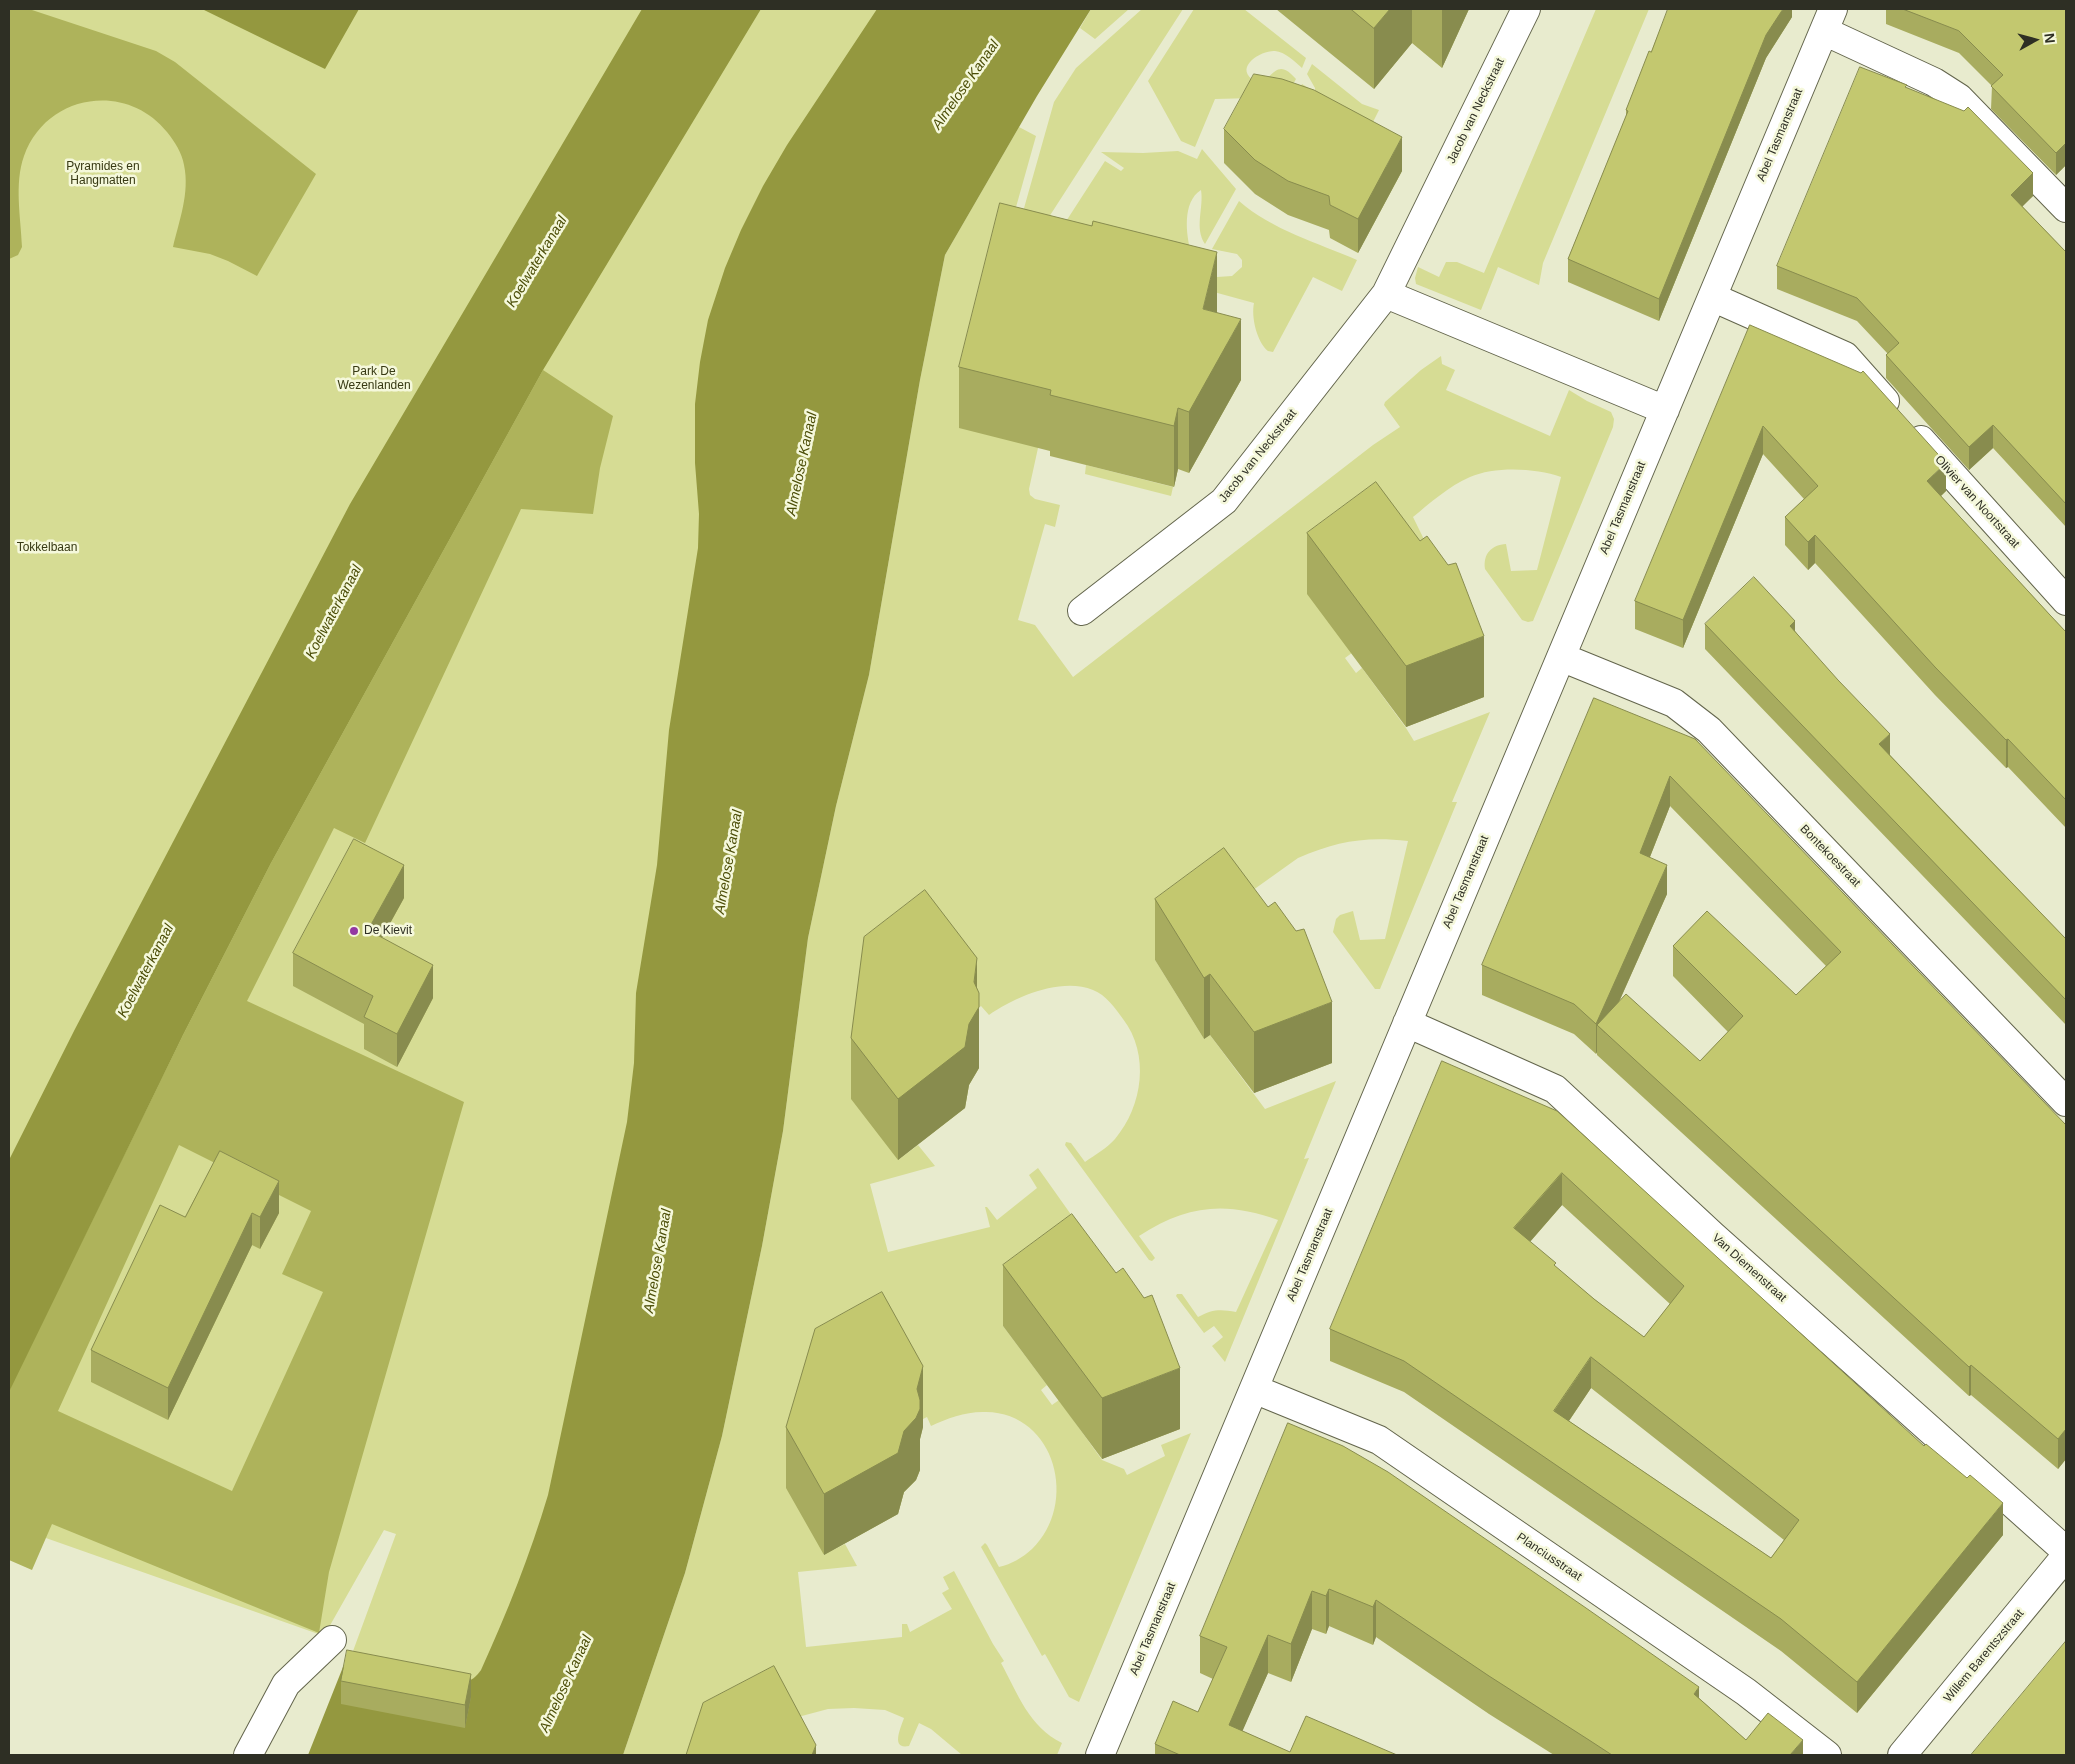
<!DOCTYPE html>
<style>
body{margin:0}
#map{position:relative;width:2075px;height:1764px;overflow:hidden;background:#e8ebce;font-family:Helvetica,sans-serif}
canvas{display:block}
.frame{position:absolute;inset:0;border:10px solid #2e2f24;pointer-events:none}
.north{position:absolute;left:2010px;top:15px;width:50px;height:50px;-webkit-text-stroke:4px #f5f8db;paint-order:stroke;rotate:83deg;font-size:14px;font-weight:700;line-height:20px;text-align:center;color:#2e2f24}
.north::after{content:'';display:block;margin:auto;width:18px;height:22px;background:#2e2f24;clip-path:polygon(50% 0,100% 100%,50% 72%,0 100%)}
</style>
<div id="map">
<canvas width="2075" height="1764"></canvas>
<div class="frame"></div>
<div class="north">N</div>
</div>
<script>
const ctx = document.querySelector('canvas').getContext('2d');
ctx.lineJoin = 'round';
function fill(path, color) { ctx.fillStyle = color; ctx.fill(path, 'evenodd'); }
function trace(path, color, width, dash) { ctx.strokeStyle = color; ctx.lineWidth = width; ctx.lineCap = dash ? 'butt' : 'round'; ctx.setLineDash(dash || []); ctx.stroke(path); }
function drawText(font, color, halo, rows, align = 'center') {
  ctx.font = font + ' Helvetica,sans-serif'; ctx.lineWidth = 5; ctx.setLineDash([]); ctx.textBaseline = 'middle'; ctx.strokeStyle = halo; ctx.fillStyle = color; for (const [text, x, y, turn = 0] of rows) {
    ctx.save(); ctx.translate(x, y); ctx.rotate((+turn || 0) * Math.PI / 180); ctx.textAlign = isNaN(turn) ? turn : align; if (halo) ctx.strokeText(text, 0, 0); ctx.fillText(text, 0, 0); ctx.restore();
  }
}
fill(new Path2D(`
 M9 9H927L617 1265 528 1650 489 1654C485 1662 482 1671 476 1677 458 1693 368 1672 343 1667L349 1662 396 1534 384 1530 324 1636 9 1525Z
 M1091 9H1129L1095 39 1080 28Z
 M1142 9H1183L1029 248 1015 240 1054 102 1076 68Z
 M1194 9H1244L1306 58 1302 68C1294 61 1285 52 1275 51 1262 50 1235 66 1252 79L1268 78C1279 65 1285 67 1296 79L1283 103 1253 98 1215 99 1195 147 1181 141 1148 81Z
 M1596 9H1649L1543 263 1539 285 1498 267 1481 310 1416 284 1415 278 1418 267 1439 277 1446 262H1457L1484 273Z
 M1312 64 1362 104 1379 110 1363 142 1291 105 1302 84 1315 92V88L1307 74Z
 M1019 127 1036 136 1000 264 1038 448 1029 489 1030 495 1035 499 1060 505 1055 527 1045 524 1018 620 1035 625 1073 677 1373 445 1400 427 1384 405 1385 402 1421 370 1441 356 1442 364 1455 370 1446 390 1550 436 1569 390 1587 401 1611 412 1614 419 1613 427 1533 621 1528 622 1522 620 1485 569C1483 553 1492 545 1506 544L1511 571 1537 570 1561 477C1536 468 1495 466 1470 477 1449 486 1430 503 1413 517L1446 584 1345 658 1356 673 1362 668 1406 728 1414 741 1490 712 1452 802H1457L1380 989H1375L1333 932 1336 919 1340 915 1353 911 1360 940 1385 939 1408 841C1366 836 1337 841 1298 858L1155 960 1204 1039 1210 1035 1265 1109 1336 1081 1304 1159 1309 1158 1225 1362 1212 1346 1223 1337 1214 1326 1204 1333 1176 1296 1177 1294H1182L1198 1317C1212 1309 1221 1309 1236 1312L1278 1220C1225 1201 1187 1205 1139 1236L1155 1258 1152 1261 1149 1260 1065 1145 1066 1142 1071 1143 1085 1162C1095 1155 1107 1148 1115 1139 1143 1106 1150 1054 1123 1019 1115 1008 1106 995 1093 990 1061 977 1015 997 989 1015L981 1006 972 1012 898 1160 918 1145 935 1166 870 1184 888 1252 990 1227 985 1207H987L997 1220 1037 1188 1029 1175 1038 1168 1133 1302 1003 1326 1047 1385 1041 1390 1052 1405 1059 1400 1102 1460 1124 1469 1127 1475 1165 1456 1161 1445 1191 1433 1079 1702 1069 1697 1045 1654 1042 1656 981 1547 985 1543 987 1545 999 1567C1012 1564 1022 1558 1032 1549 1079 1504 1056 1413 986 1412 967 1411 948 1418 931 1426L927 1417 919 1421 823 1555 845 1544 857 1566 798 1572 806 1647 902 1637V1624H907L910 1632 952 1609 942 1593 949 1589 943 1577 954 1571 993 1644 1004 1661 1001 1663C1018 1694 1029 1727 1062 1743L1057 1755H962L931 1729 919 1723 909 1746C890 1750 901 1727 904 1718L885 1710 854 1708 828 1709 798 1717 720 1755H623L685 1573 722 1436 762 1246 783 1131 808 938 836 806 869 675 920 380 945 255Z
 M1202 149 1236 189 1205 244C1194 228 1204 208 1201 190 1182 202 1186 234 1191 253L1052 243 1105 161 1121 171 1124 168 1101 152 1143 153 1178 151 1197 159Z
 M1239 201C1272 230 1318 243 1357 260L1342 291 1313 277 1273 352 1268 351C1257 342 1251 317 1254 303L1192 286 1217 277 1232 276 1242 267V260L1237 254 1212 249Z
 M1086 465 1173 487 1171 496 1085 474Z`), '#d6dc94');
fill(new Path2D(`
 M9 9H29L156 51 175 62 316 174 257 276 228 261 210 254 173 247C179 221 190 193 184 165 182 153 175 142 167 132 126 81 46 94 24 156 14 184 21 218 22 247L18 255 9 259Z
 M543 370 613 416 600 468 593 514 521 509 365 843 334 828 247 1001 464 1102 329 1572 319 1633 52 1524 32 1570 9 1560V1392L12 1384 183 1035 271 863ZM179 1145 311 1211 282 1274 323 1292 232 1491 58 1411Z`), '#aeb35b');
fill(new Path2D(`
 M202 9H359L325 69Z
 M642 9H761L543 370 271 863 183 1035 9 1392V1160L75 1029 350 504Z
 M877 9H1091L1037 96 945 255 920 380 869 675 836 806 808 938 783 1131 762 1246 722 1436 685 1573 623 1755H308L343 1667C376 1673 431 1688 463 1683 471 1681 476 1677 481 1670 507 1613 530 1555 548 1495L627 1122 634 1063 636 993 657 865 669 730 698 548 699 514 695 463V404L700 362 708 320 725 268 741 230 763 186 787 145Z`), '#94983f');
const minor = new Path2D(`
 M1526 9 1386 294 1665 410
 M1824 31 1934 82 1959 98 2066 208
 M1712 297 1845 356 1885 401
 M1921 440 2066 601
 M1082 611 1224 501 1386 294
 M1561 657 1674 703 1709 730 2066 1102
 M1407 1023 1555 1089 1712 1235 2066 1551
 M1254 1389 1379 1440 1746 1692 1827 1755
 M248 1755 286 1684 332 1640
 M1100 1755 1833 9
 M1902 1755 2066 1556`);
trace(minor, '#63654c', 30);
trace(minor, '#fff', 28);
fill(new Path2D(`
 M1276 9H1469L1442 68 1412 43 1374 89Z
 M1792 9V17L1766 58 1659 321 1568 282V259L1626 117V110L1651 52Z
 M1886 9H2066V165L2056 175 1991 109 1992 86 1959 53 1886 24Z
 M1907 88 2033 196 2022 206 2066 252V527L1993 448 1969 470 1886 378V355L1888 354 1857 321 1777 289V266Z
 M1224 129 1402 171 1358 253 1330 238 1329 230 1288 215 1255 194 1224 163Z
 M1217 313 1241 380 1189 473 1178 469 1174 487 1050 456V451L959 428V367Z
 M1750 325 1946 491 1941 496 2050 615 2066 632V828L2008 767 2006 768 1935 695 1815 563 1808 570 1785 545V517L1804 499 1763 454 1683 648 1635 629V601Z
 M1307 533 1420 541 1448 565 1484 697 1406 727 1307 594Z
 M1705 624 1795 631 1890 755 2066 939V1025L1705 649Z
 M1594 698 2066 1125V1459L2058 1469 1971 1395 1969 1396 1597 1055V1052L1596 1054 1574 1034 1482 995V965ZM1670 806 1826 966 1796 995 1673 946V976L1728 1032 1700 1061 1619 1002 1667 894 1650 857Z
 M404 898 382 938 433 998 397 1067 364 1049V1024L293 986V953Z
 M1155 899 1332 1063 1254 1093 1210 1035 1204 1039 1155 960Z
 M977 989 979 1068 969 1085 965 1108 898 1160 851 1099V1038Z
 M1442 1061 2003 1535 1857 1713 1781 1651 1404 1392 1330 1361V1329ZM1562 1205 1670 1304 1644 1337 1594 1299 1556 1267 1530 1242ZM1591 1388 1784 1540 1771 1558 1569 1421Z
 M220 1151 279 1213 260 1249 252 1245 168 1420 91 1382V1350L185 1217Z
 M1003 1265 1180 1429 1102 1459 1003 1326Z
 M1288 1423 1699 1698 1746 1740 1803 1755H1554L1489 1714 1376 1637 1373 1645 1329 1626 1326 1634 1312 1629 1291 1682 1268 1673 1242 1731 1290 1752 1397 1755H1155V1744L1198 1712 1213 1679 1200 1673V1636Z
 M786 1427H923L920 1439V1470L916 1480 904 1492 898 1514 824 1555 786 1488Z
 M341 1681 471 1697 465 1728 341 1704Z`), '#a8ac5f');
fill(new Path2D(`
 M1390 9H1412V43L1374 89V28Z
 M1442 9H1469L1442 68Z
 M1783 9H1792V17L1766 58 1659 321V299L1766 35Z
 M1402 137V171L1358 253V219Z
 M2066 143V165L2056 175V153Z
 M2033 173V196L2011 218V195Z
 M1217 252V313L1203 309Z
 M1241 319V380L1189 473V412Z
 M1178 408V469L1174 487V426Z
 M1993 425V448L1969 470V447Z
 M1763 426V454L1683 648V620Z
 M1946 463V491L1927 509V481Z
 M1815 535V563L1808 570V542Z
 M1795 621V646L1790 626Z
 M1484 636V697L1406 727V666Z
 M1890 734V758L1879 744Z
 M2008 739V767L2006 768V740Z
 M1670 776V806L1640 882V853Z
 M404 865V898L368 963V930Z
 M1667 865V894L1605 1033 1597 1025V1052L1596 1054V1024Z
 M977 958V1010L979 1007V1068L969 1085 965 1108 898 1160V1099L974 982Z
 M433 965V998L397 1067V1034Z
 M1210 974V1035L1204 1039V978Z
 M1332 1002V1063L1254 1093V1032Z
 M1562 1173V1205L1514 1260V1228Z
 M279 1181V1213L260 1249V1217Z
 M252 1213V1245L168 1420V1388Z
 M1591 1357V1388L1554 1443V1411Z
 M1971 1365V1395L1969 1396V1367Z
 M923 1366V1427L920 1439V1470L916 1480 904 1492 898 1514 824 1555V1494L904 1431Z
 M1180 1368V1429L1102 1459V1398Z
 M2066 1429V1459L2058 1469V1439Z
 M2003 1503V1535L1857 1713V1682Z
 M1329 1589V1626L1326 1634V1596Z
 M1312 1591V1629L1291 1682V1644Z
 M1376 1600V1637L1373 1645V1607Z
 M1268 1635V1673L1232 1755 1229 1725Z
 M471 1674V1697L465 1728V1705Z
 M1699 1687V1724L1694 1694Z
 M1803 1740V1755H1790Z
 M816 1745V1755H812Z`), '#888c4e');
const building = new Path2D(`
 M1351 9H1390L1374 28Z
 M1668 9H1783L1766 35 1659 299 1568 259 1628 111 1626 110 1649 51 1651 52Z
 M1903 9H2066V143L2056 153 1991 86 2003 75 1959 31Z
 M1860 67 1907 85 1905 87 1964 111 1968 107 2033 173 2011 195 2066 252V504L1993 425 1969 447 1886 355 1899 343 1857 298 1777 266Z
 M1254 74 1282 79 1314 90 1402 137 1358 219 1330 205 1329 196 1288 181 1255 160 1224 129Z
 M1000 203 1092 226 1093 221 1217 252 1203 309 1241 319 1189 412 1178 408 1174 426 1050 395 1051 390 959 367Z
 M1750 325 1861 373 1863 371 1946 463 1927 481 2050 615 2066 632V800L2008 739 2006 740 1935 667 1815 535 1808 542 1785 517 1818 486 1763 426 1683 620 1635 601Z
 M1376 482 1420 541 1427 536 1448 565 1456 563 1484 636 1406 666 1307 533Z
 M1754 577 1795 621 1790 626 1838 680 1890 734 1879 744 1955 824 2066 939V1000L1705 624Z
 M1594 698 1695 739 2066 1125V1429L2058 1439 1971 1365 1969 1367 1597 1025 1626 994 1700 1061 1743 1016 1673 946 1707 911 1796 995 1841 952 1670 776 1640 853 1667 865 1596 1024 1574 1004 1482 965Z
 M354 839 404 865 368 930 433 965 397 1034 364 1017 373 996 293 953Z
 M1224 848 1268 907 1275 902 1296 931 1304 929 1332 1002 1254 1032 1210 974 1204 978 1155 899Z
 M925 890 977 958 974 982 979 993V1007L969 1024 965 1047 898 1099 851 1038 864 937Z
 M1442 1061 1557 1111 1924 1446 1926 1444 1967 1478 1970 1475 2003 1503 1857 1682 1781 1619 1404 1361 1330 1329ZM1562 1173 1684 1286 1644 1337 1594 1299 1554 1265 1556 1263 1514 1228ZM1591 1357 1799 1520 1771 1558 1554 1411Z
 M220 1151 279 1181 260 1217 252 1213 168 1388 91 1350 160 1205 185 1217Z
 M1072 1214 1116 1273 1123 1268 1144 1298 1152 1295 1180 1368 1102 1398 1003 1265Z
 M882 1292 923 1366 917 1389 920 1400V1409L916 1418 904 1431 898 1453 824 1494 786 1427 815 1329Z
 M1288 1423 1343 1446 1388 1472 1586 1608 1699 1687 1694 1694 1746 1740 1768 1713 1803 1740 1790 1755H1612L1589 1740 1489 1676 1376 1600 1373 1607 1329 1589 1326 1596 1312 1591 1291 1644 1268 1635 1229 1725 1290 1752 1306 1716 1397 1755H1180L1155 1744 1173 1701 1198 1712 1227 1647 1200 1636Z
 M2066 1641V1755H1971Z
 M347 1650 471 1674 465 1705 341 1681Z
 M774 1666 816 1745 812 1755H686L703 1703Z`);
fill(building, '#c3c86f');
trace(building, '#888c4e', 1);
for (const [x, y, r, color] of [
 [354,931,5,"#9338a2"]
]) { const dot = new Path2D(); dot.arc(x, y, r, 0, 2 * Math.PI); ctx.fillStyle = color; ctx.fill(dot); trace(dot, '#f5f8db', 2); }
drawText('12px', '#2e2f24', '#f5f8db', [
 ["Jacob van Neckstraat",1476,111,-64],
 ["Abel Tasmanstraat",1780,135,-67],
 ["Jacob van Neckstraat",1258,456,-51],
 ["Olivier van Noortstraat",1977,502,48],
 ["Abel Tasmanstraat",1623,508,-67],
 ["Bontekoestraat",1830,856,46],
 ["Abel Tasmanstraat",1466,882,-67],
 ["Abel Tasmanstraat",1310,1255,-67],
 ["Van Diemenstraat",1749,1268,42],
 ["Planciusstraat",1549,1557,34],
 ["Abel Tasmanstraat",1153,1629,-67],
 ["Willem Barentszstraat",1984,1656,-50]
]);
drawText('12px', '#373913', '#f5f8db', [
 ["Pyramides en",103,167],
 ["Hangmatten",103,181],
 ["Park De",374,372],
 ["Wezenlanden",374,386],
 ["Tokkelbaan",47,548]
]);
drawText('12px', '#2e2f24', '#f5f8db', [
 ["De Kievit",364,931]
], 'left');
drawText('italic 14px', '#4b4d07', '#f5f8db', [
 ["Almelose Kanaal",966,85,-55],
 ["Koelwaterkanaal",537,262,-59],
 ["Almelose Kanaal",802,464,-78],
 ["Koelwaterkanaal",334,612,-62],
 ["Almelose Kanaal",729,862,-80],
 ["Koelwaterkanaal",146,971,-62],
 ["Almelose Kanaal",658,1261,-80],
 ["Almelose Kanaal",566,1684,-65]
]);
</script>
